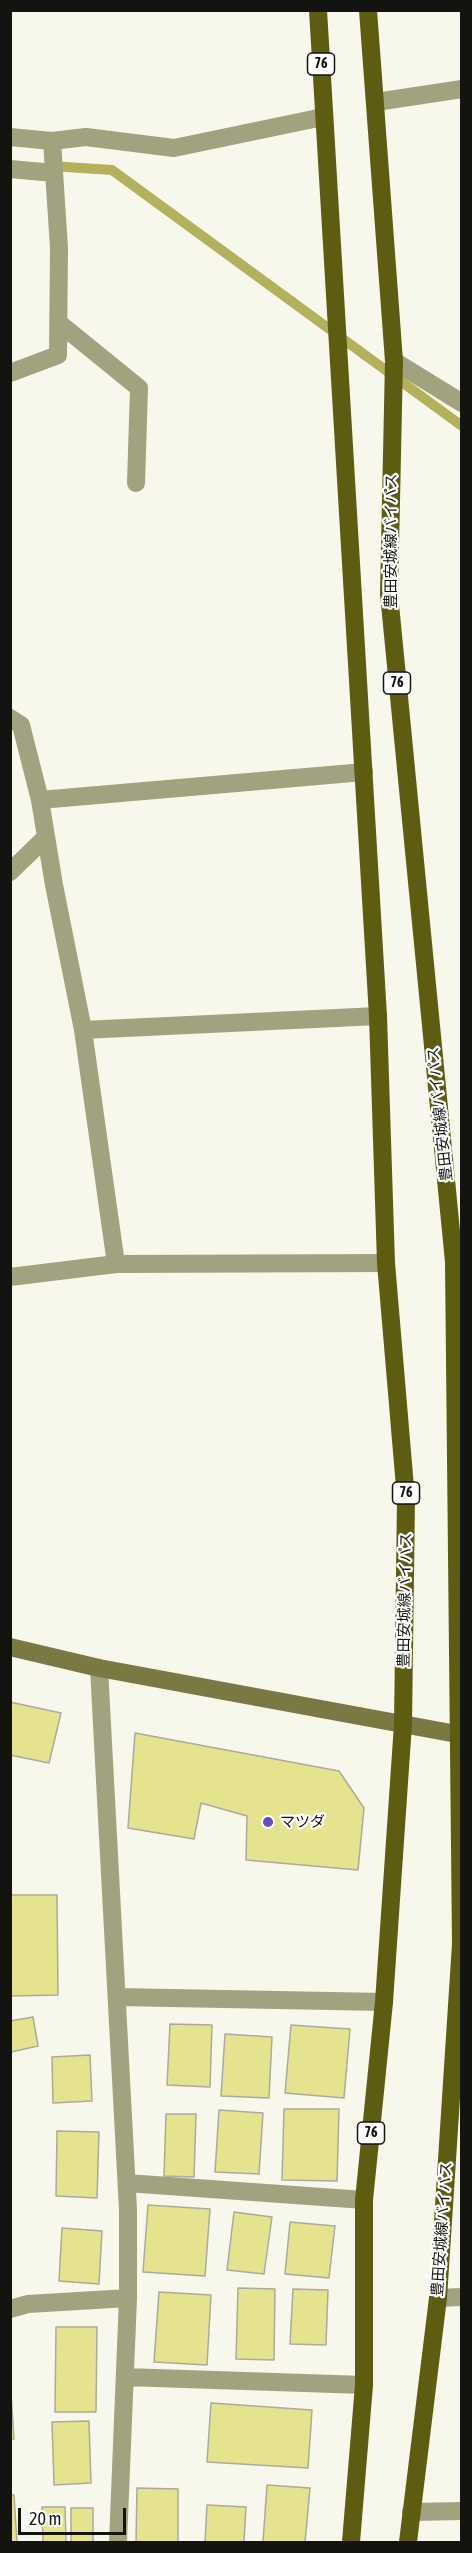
<!DOCTYPE html>
<meta charset="utf-8">
<style>
body{margin:0}
#map{position:relative;width:472px;height:2553px;overflow:hidden;background:#f7f7eb;font-family:"Asap Condensed",sans-serif}
canvas{display:block}
.frame{position:absolute;inset:0;border:12px solid #13130f;pointer-events:none}
.scale{position:absolute;left:18px;top:2508px;width:108px;height:27px;box-sizing:border-box;border:3px solid #13130f;border-top:0;padding-left:8px;font-size:18px;line-height:21px;white-space:nowrap;color:#13130f;-webkit-text-stroke:4px #fff;paint-order:stroke}
</style>
<div id="map">
<canvas width="472" height="2553"></canvas>
<div class="frame"></div>
<div class="scale">20 m</div>
</div>
<script>
const ctx = document.querySelector('canvas').getContext('2d');
ctx.lineJoin = 'round';
function trace(path, color, width, dash) { ctx.strokeStyle = color; ctx.lineWidth = width; ctx.lineCap = dash ? 'butt' : 'round'; ctx.setLineDash(dash || []); ctx.stroke(path); }
function fill(path, color) { ctx.fillStyle = color; ctx.fill(path, 'evenodd'); }
function drawText(font, color, halo, rows, align = 'center') {
  ctx.font = font + ' "Asap Condensed","Noto Sans JP",sans-serif'; ctx.lineWidth = 4.5; ctx.setLineDash([]); ctx.textBaseline = 'middle'; ctx.strokeStyle = halo; ctx.fillStyle = color; for (const [text, x, y, turn = 0] of rows) {
    ctx.save(); ctx.translate(x, y); ctx.rotate((+turn || 0) * Math.PI / 180); ctx.textAlign = isNaN(turn) ? turn : align; if (halo) ctx.strokeText(text, 0, 0); ctx.fillText(text, 0, 0); ctx.restore();
  }
}
trace(new Path2D(`
 M51 166 112 170 462 426`), '#b3b15c', 10);
const building = new Path2D(`
 M10 1702 61 1713 49 1763 10 1755Z
 M135 1733 339 1771 364 1808 358 1870 246 1860 247 1816 201 1803 194 1839 128 1828Z
 M10 1895H57L58 1995 10 1996Z
 M33 2017 38 2046 11 2052 10 2021Z
 M170 2024 212 2025 210 2087 167 2085Z
 M291 2025 350 2029 344 2098 285 2093Z
 M225 2034 272 2037 269 2098 221 2096Z
 M90 2055 92 2101 53 2103 52 2057Z
 M284 2109H339L337 2181 282 2180Z
 M219 2110 263 2113 259 2174 215 2172Z
 M166 2114H196L194 2177 164 2176Z
 M57 2131 99 2132 97 2198 56 2196Z
 M148 2205 210 2209 205 2276 143 2272Z
 M234 2212 272 2217 264 2274 227 2270Z
 M290 2222 335 2226 329 2278 285 2274Z
 M62 2228 102 2231 99 2284 59 2281Z
 M238 2288 275 2289 274 2360 236 2359Z
 M293 2289 328 2290 326 2345 290 2344Z
 M159 2292 211 2295 207 2365 154 2362Z
 M56 2327H97L96 2412H55Z
 M10 2378 14 2439H10Z
 M211 2403 312 2410 308 2468 207 2462Z
 M89 2421 91 2483 54 2485 52 2422Z
 M267 2485 310 2488 305 2542H263Z
 M137 2488 178 2489V2542H136Z
 M10 2495H14L17 2542H10Z
 M207 2505 246 2507 244 2542H205Z
 M42 2507H65L66 2542H43Z
 M71 2508H93V2542H71Z`);
fill(building, '#e5e38d');
trace(building, '#aaaa9e', 1.5);
trace(new Path2D(`
 M376 102 462 89
 M10 137 52 141 86 137 174 148 323 117
 M10 169 54 173
 M59 323 139 388 136 483
 M394 361 462 403
 M10 373 58 355 59 248 52 141
 M10 718 21 725 40 800 54 885 83 1030 116 1264 386 1263
 M40 800 364 772
 M10 872 46 837
 M83 1030 378 1016
 M10 1277 116 1264
 M99 1668 128 2210V2298L118 2542
 M117 1997 384 2002
 M127 2183 364 2200
 M438 2298 462 2297
 M10 2309 28 2304 128 2298
 M125 2377 364 2385
 M411 2512 462 2511`), '#a2a27f', 18);
trace(new Path2D(`
 M10 1647 99 1668 462 1735`), '#7a7944', 18);
trace(new Path2D(`
 M318 10 378 1016 386 1263 406 1499 403 1724 384 2002 364 2200V2385L351 2542
 M368 10 394 361 389 594 454 1262 461 1944 438 2298 408 2542`), '#5e5c10', 18);
for (const [x, y, r, color] of [
 [268,1822,6,"#644cc5"]
]) { const dot = new Path2D(); dot.arc(x, y, r, 0, 2 * Math.PI); ctx.fillStyle = color; ctx.fill(dot); trace(dot, '#fff', 2); }
for (const [x, y, w] of [
 [321,64,27],
 [397,683,27],
 [406,1493,27],
 [371,2133,27]
]) { const box = new Path2D(); box.roundRect(x - w / 2, y - 11, w, 22, 4.5); ctx.fillStyle = '#fff'; ctx.fill(box); trace(box, '#13130f', 1.5); }
drawText('bold 14px', '#13130f', null, [
 ["76",321,64],
 ["76",397,683],
 ["76",406,1493],
 ["76",371,2133]
]);
drawText('15px', '#13130f', '#fff', [
 ["豊田安城線バイパス",391,541,-90],
 ["豊田安城線バイパス",440,1114,-96],
 ["豊田安城線バイパス",405,1600,-89],
 ["豊田安城線バイパス",442,2229,-86]
]);
drawText('15px', '#13130f', '#fff', [
 ["マツダ",280,1822]
], 'left');
</script>
